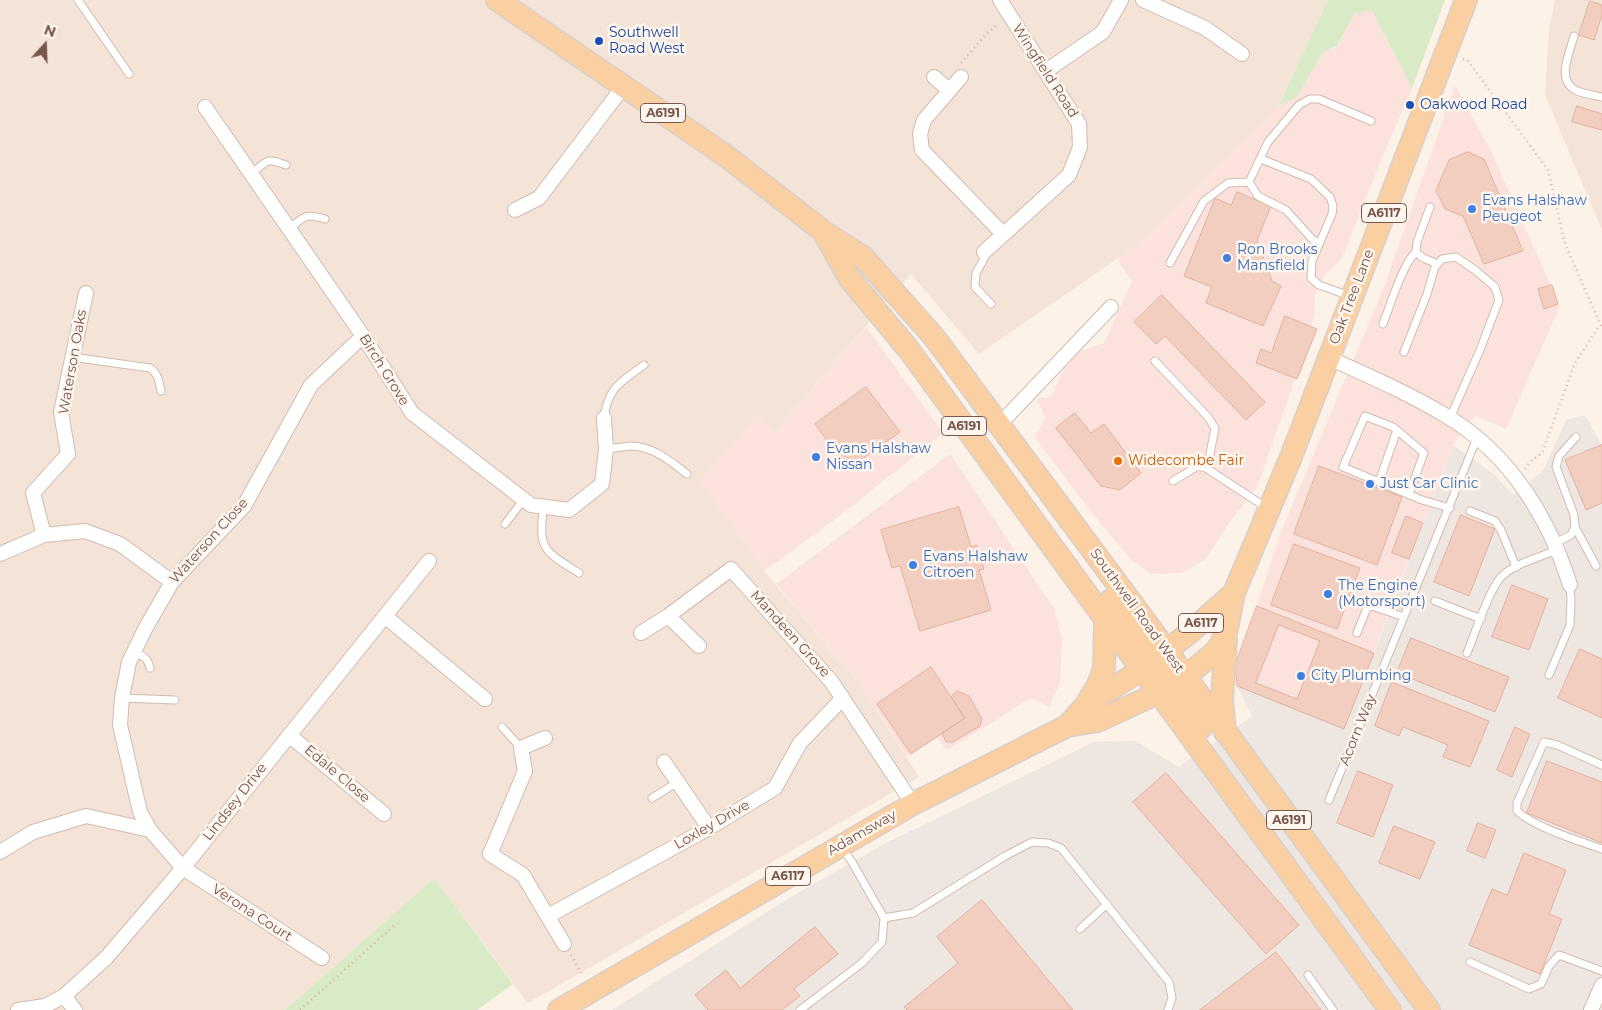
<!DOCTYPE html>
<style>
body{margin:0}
#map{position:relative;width:1602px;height:1010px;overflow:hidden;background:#fcf2e8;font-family:Montserrat,sans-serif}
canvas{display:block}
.north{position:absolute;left:20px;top:20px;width:50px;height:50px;-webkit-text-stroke:4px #fff7ef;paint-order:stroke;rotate:20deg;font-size:14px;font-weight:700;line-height:20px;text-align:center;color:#77564c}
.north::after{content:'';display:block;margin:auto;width:18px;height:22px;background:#77564c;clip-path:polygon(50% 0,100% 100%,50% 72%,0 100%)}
</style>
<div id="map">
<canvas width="1602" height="1010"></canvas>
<div class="north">N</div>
</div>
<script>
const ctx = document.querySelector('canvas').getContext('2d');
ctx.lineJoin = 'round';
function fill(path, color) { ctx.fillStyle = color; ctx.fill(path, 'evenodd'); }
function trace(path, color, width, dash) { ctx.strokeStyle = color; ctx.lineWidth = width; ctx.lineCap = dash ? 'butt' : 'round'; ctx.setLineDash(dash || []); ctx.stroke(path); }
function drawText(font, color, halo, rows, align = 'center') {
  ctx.font = font + ' Montserrat,sans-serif'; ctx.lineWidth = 5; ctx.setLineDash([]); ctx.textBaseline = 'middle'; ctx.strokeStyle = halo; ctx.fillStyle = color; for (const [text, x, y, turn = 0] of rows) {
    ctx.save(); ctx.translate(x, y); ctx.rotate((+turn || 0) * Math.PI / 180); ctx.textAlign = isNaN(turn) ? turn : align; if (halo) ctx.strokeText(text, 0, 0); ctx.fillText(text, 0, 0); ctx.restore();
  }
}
fill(new Path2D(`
 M0 0H1328L1279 105 1137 245 979 354 911 274 776 431 757 414 764 571 859 683 919 777 528 1003 434 878 285 1010H0Z
 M1555 0H1602V230L1545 95 1549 29Z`), '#f4e3d7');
fill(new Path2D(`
 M1372 10 1412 88 1382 158 1342 258 1324 276 1315 294 1314 317 1288 399 1257 487 1227 526 1206 559 1182 573 1152 574 1132 561 1096 518 1035 438 1045 418 1037 399 1051 397 1062 372 1079 352 1104 343 1132 281 1117 259 1137 245 1279 105 1297 97 1323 52 1338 46 1354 14Z
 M1455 86 1491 151 1560 306 1506 429 1475 415 1453 445 1344 729 1237 686 1235 665 1257 606 1280 534 1384 287Z
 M866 327 943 433 833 521 764 571 699 481 757 414 776 431Z
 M950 454 1055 610 1062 640 1060 683 1049 707 1031 698 947 750 937 737 907 757 859 683 776 584Z`), '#fce2dc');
fill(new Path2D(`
 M1585 415 1602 445V1010H612L789 898 884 844 1094 742 1135 741 1179 767 1252 716 1237 686 1344 729 1374 653 1453 445 1495 475 1513 495 1543 471 1566 420Z`), '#ede6e1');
fill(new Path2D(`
 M1328 0H1445L1412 88 1372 10 1354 14 1337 46 1323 52 1297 97 1279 105Z
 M434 878 513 984 477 1010H285Z`), '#d9eac6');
const building = new Path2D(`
 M1590 1 1602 5V15L1594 40 1579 35Z
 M1577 106 1602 114V130L1572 122Z
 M1468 152 1484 159 1523 251 1484 264 1463 216 1445 209 1436 191 1449 160Z
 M1237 192 1271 206 1257 240 1272 281 1281 286 1263 326 1206 303 1212 287 1184 276 1215 198 1231 205Z
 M1552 285 1558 304 1544 309 1538 289Z
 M1162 295 1265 402 1246 420 1165 336 1156 344 1134 322Z
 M1285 316 1317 329 1297 379 1256 363 1261 349 1271 353Z
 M866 387 900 432 848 469 815 424Z
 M1075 413 1091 433 1104 424 1141 473 1120 490 1101 486 1056 428Z
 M1602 445V503L1586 510 1565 460Z
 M1319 466 1402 497 1377 565 1294 534Z
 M959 507 971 547 977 545 984 569 979 570 991 610 920 631 900 566 892 568 881 530Z
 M1461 515 1495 529 1469 596 1434 582Z
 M1406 516 1423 523 1409 559 1392 553Z
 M1294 544 1360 568 1337 629 1271 605Z
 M1512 585 1548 599 1529 650 1492 637Z
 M1257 606 1374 653 1344 729 1237 686 1235 665Z
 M1279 625 1320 641 1297 699 1256 683Z
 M1411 638 1509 677 1495 712 1397 673Z
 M1580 649 1602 659V718L1558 698Z
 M931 667 965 718 911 754 877 704Z
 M1392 682 1489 721 1470 767 1443 757 1448 745 1403 727 1399 736 1375 726Z
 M957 691 969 696 982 719 980 726 953 742H946L942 733 965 718 951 697Z
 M1515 727 1530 734 1512 777 1497 770Z
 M1547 761 1602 782V843L1527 813Z
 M1358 771 1393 785 1373 837 1337 823Z
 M1166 773 1299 925 1266 954 1133 802Z
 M1478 823 1496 830 1485 858 1467 851Z
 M1394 826 1435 842 1420 879 1379 863Z
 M1524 853 1566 870 1549 914 1562 919 1540 974 1469 945 1492 889 1507 895Z
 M982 900 1073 1010H907L904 1007 958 963 937 937Z
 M815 927 838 954 794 989 800 996 782 1010H708L695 995 726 970 740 988Z
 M1276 952 1321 1010H1200Z`);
fill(building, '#f2cec0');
trace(building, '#e4b2a0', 1);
const lane = new Path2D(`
 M78 0 129 74
 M1574 36C1570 52 1556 79 1575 90 1583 94 1594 95 1602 97
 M1261 159 1311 179 1330 197 1333 206 1332 214 1312 261 1311 278 1319 285 1350 296
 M251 174C267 161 266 157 286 165
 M1249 182 1258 196 1286 210 1313 240 1319 244
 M1430 207 1417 242 1416 252 1423 258 1438 264
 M289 229C304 216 305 213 325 219
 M984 252V259L976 273 975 287 991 304
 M1170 263 1204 201 1228 183 1249 182 1268 142 1299 105 1310 99H1319L1371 121
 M1383 324C1390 306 1403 263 1416 252
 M1404 352 1427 294 1435 267 1442 259 1456 257 1475 270 1495 287 1499 300 1480 350 1450 418
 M72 357 150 368C158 373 159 382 161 391
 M1155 361 1208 417 1215 428 1210 454 1206 468
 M604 418C608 387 621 382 644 365
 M606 449C614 448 622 447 630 446 653 446 670 461 687 474
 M1173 481 1198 466 1206 468 1267 508
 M1379 482 1397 430
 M1409 494 1424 453 1393 427 1365 416 1343 467 1422 500 1450 508
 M543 506C543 518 539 535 545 546 549 556 570 567 579 573
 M1470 511 1495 521 1501 530 1516 567
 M505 524 524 499
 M1575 527 1596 566
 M1555 543 1571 535 1575 527 1574 515 1556 467 1559 456 1576 437
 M1435 601 1481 619
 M1357 633 1367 608 1372 606 1404 617
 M134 652C143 656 148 658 150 668
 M1467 653C1475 634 1489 589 1502 576 1516 563 1540 557 1557 550
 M1549 675 1570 625 1571 600 1570 585
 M122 698 175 700
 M502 727 521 748
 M1602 765 1557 745 1544 742 1517 803V811C1534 827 1579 841 1602 849
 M652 798 678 782
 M1329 800 1477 438
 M884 918 913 913 1005 856 1032 842 1048 843 1061 848 1169 982 1172 998 1168 1010
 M1080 929 1107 904
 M1470 962 1529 989 1541 984 1549 966 1559 955 1602 971
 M1308 975 1333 1010
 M800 1010 862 963 882 942 884 918 852 862 842 848`);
const street = new Path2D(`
 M1143 0 1205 28 1242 54
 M1046 71 1103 32 1121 0
 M934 77 949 90
 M961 77 924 120 920 134 922 150 1003 234
 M205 107 363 336 412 413 531 505 569 510 602 484 606 449 604 418
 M515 210 539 198 623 87
 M984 252 1069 175 1080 147 1079 124 1000 0
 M1329 358C1369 376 1410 394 1448 417 1510 454 1549 518 1570 585
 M999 425 1111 307
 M44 535 33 493 68 454 61 412 86 293
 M0 554 44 535 85 531 120 544 172 582
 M386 617 485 699
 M641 633 668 616
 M699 646 668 616 731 569 831 681 913 804
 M289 735 384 814
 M545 738 521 748 525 771 490 854 523 875 564 944
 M664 762 709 828
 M150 830 140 812 120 725 122 698 129 662 145 629 172 582 244 506 311 385 363 336
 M0 852 33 832 86 816 150 830 183 868 322 958
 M548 916 709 828 775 788 800 743 843 698
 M64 996 75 1010
 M18 1010 45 1006 64 996 106 958 183 868 429 561
 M1591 1010 1602 985`);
const primary = new Path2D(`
 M497 0 726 156 824 232 863 257 934 337 1145 621 1429 1010
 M825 235 850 279 909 350 1390 1010
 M1111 600 1154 659 1159 672
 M1167 671 1172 684 1201 728
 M1087 703 1098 685 1104 668 1105 620
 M1067 726 1086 705 1141 670 1188 634 1234 593
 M1225 732 1222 699 1226 638
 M559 1010 913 804 1067 726 1098 721 1158 693 1185 677 1214 653 1221 644 1227 629 1234 593 1291 457 1466 0`);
trace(lane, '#d1bbb0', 9);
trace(street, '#d1bbb0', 16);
trace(primary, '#d9d0cd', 24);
trace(new Path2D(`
 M1463 59 1468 61 1548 170 1565 244 1602 328
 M961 63 988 32 999 24
 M1525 469 1530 462 1542 453 1575 363 1600 325
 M571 955 583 976
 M300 1010 397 923`), '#d7b1a3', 2.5, [1, 4]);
trace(lane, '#fff', 7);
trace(street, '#fff', 14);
trace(primary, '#facfa2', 21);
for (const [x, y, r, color] of [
 [599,41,5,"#1a4fb4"],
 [1410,105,5,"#1a4fb4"],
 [1472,209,5,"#3f7fe0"],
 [1227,258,5,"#3f7fe0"],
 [816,457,5,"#3f7fe0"],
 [1118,461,5,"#e8710a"],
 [1370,484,5,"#3f7fe0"],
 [913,565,5,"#3f7fe0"],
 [1328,594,5,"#3f7fe0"],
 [1301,676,5,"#3f7fe0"]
]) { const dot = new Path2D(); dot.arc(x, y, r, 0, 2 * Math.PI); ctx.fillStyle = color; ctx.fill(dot); trace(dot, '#fff7ef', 2); }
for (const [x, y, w] of [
 [663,113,45],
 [1384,213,45],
 [964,426,45],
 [1201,623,45],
 [1289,820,45],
 [788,876,45]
]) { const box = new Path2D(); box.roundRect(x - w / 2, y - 9.5, w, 19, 4); ctx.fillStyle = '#fff7ef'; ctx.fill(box); trace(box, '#77564c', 1); }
drawText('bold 12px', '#77564c', null, [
 ["A6191",663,113],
 ["A6117",1384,213],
 ["A6191",964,426],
 ["A6117",1201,623],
 ["A6191",1289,820],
 ["A6117",788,876]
]);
drawText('14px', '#164399', '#fff7ef', [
 ["Southwell",609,33],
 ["Road West",609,49],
 ["Oakwood Road",1420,105]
], 'left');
drawText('14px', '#77564c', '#fff7ef', [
 ["Wingfield Road",1045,71,57],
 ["Oak Tree Lane",1352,297,-69],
 ["Waterson Oaks",73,362,-80],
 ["Birch Grove",384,370,58],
 ["Waterson Close",209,541,-48],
 ["Southwell Road West",1137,611,54],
 ["Mandeen Grove",790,634,48],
 ["Acorn Way",1358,730,-68],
 ["Edale Close",337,774,40],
 ["Lindsey Drive",235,802,-52],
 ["Loxley Drive",712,825,-30],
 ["Adamsway",862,833,-30],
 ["Verona Court",252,913,33]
]);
drawText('14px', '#366cbe', '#fff7ef', [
 ["Evans Halshaw",1482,201],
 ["Peugeot",1482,217],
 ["Ron Brooks",1237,250],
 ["Mansfield",1237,266],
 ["Evans Halshaw",826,449],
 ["Nissan",826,465],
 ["Just Car Clinic",1380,484],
 ["Evans Halshaw",923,557],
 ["Citroen",923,573],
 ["The Engine",1338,586],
 ["(Motorsport)",1338,602],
 ["City Plumbing",1311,676]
], 'left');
drawText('14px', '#c56008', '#fff7ef', [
 ["Widecombe Fair",1128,461]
], 'left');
</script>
